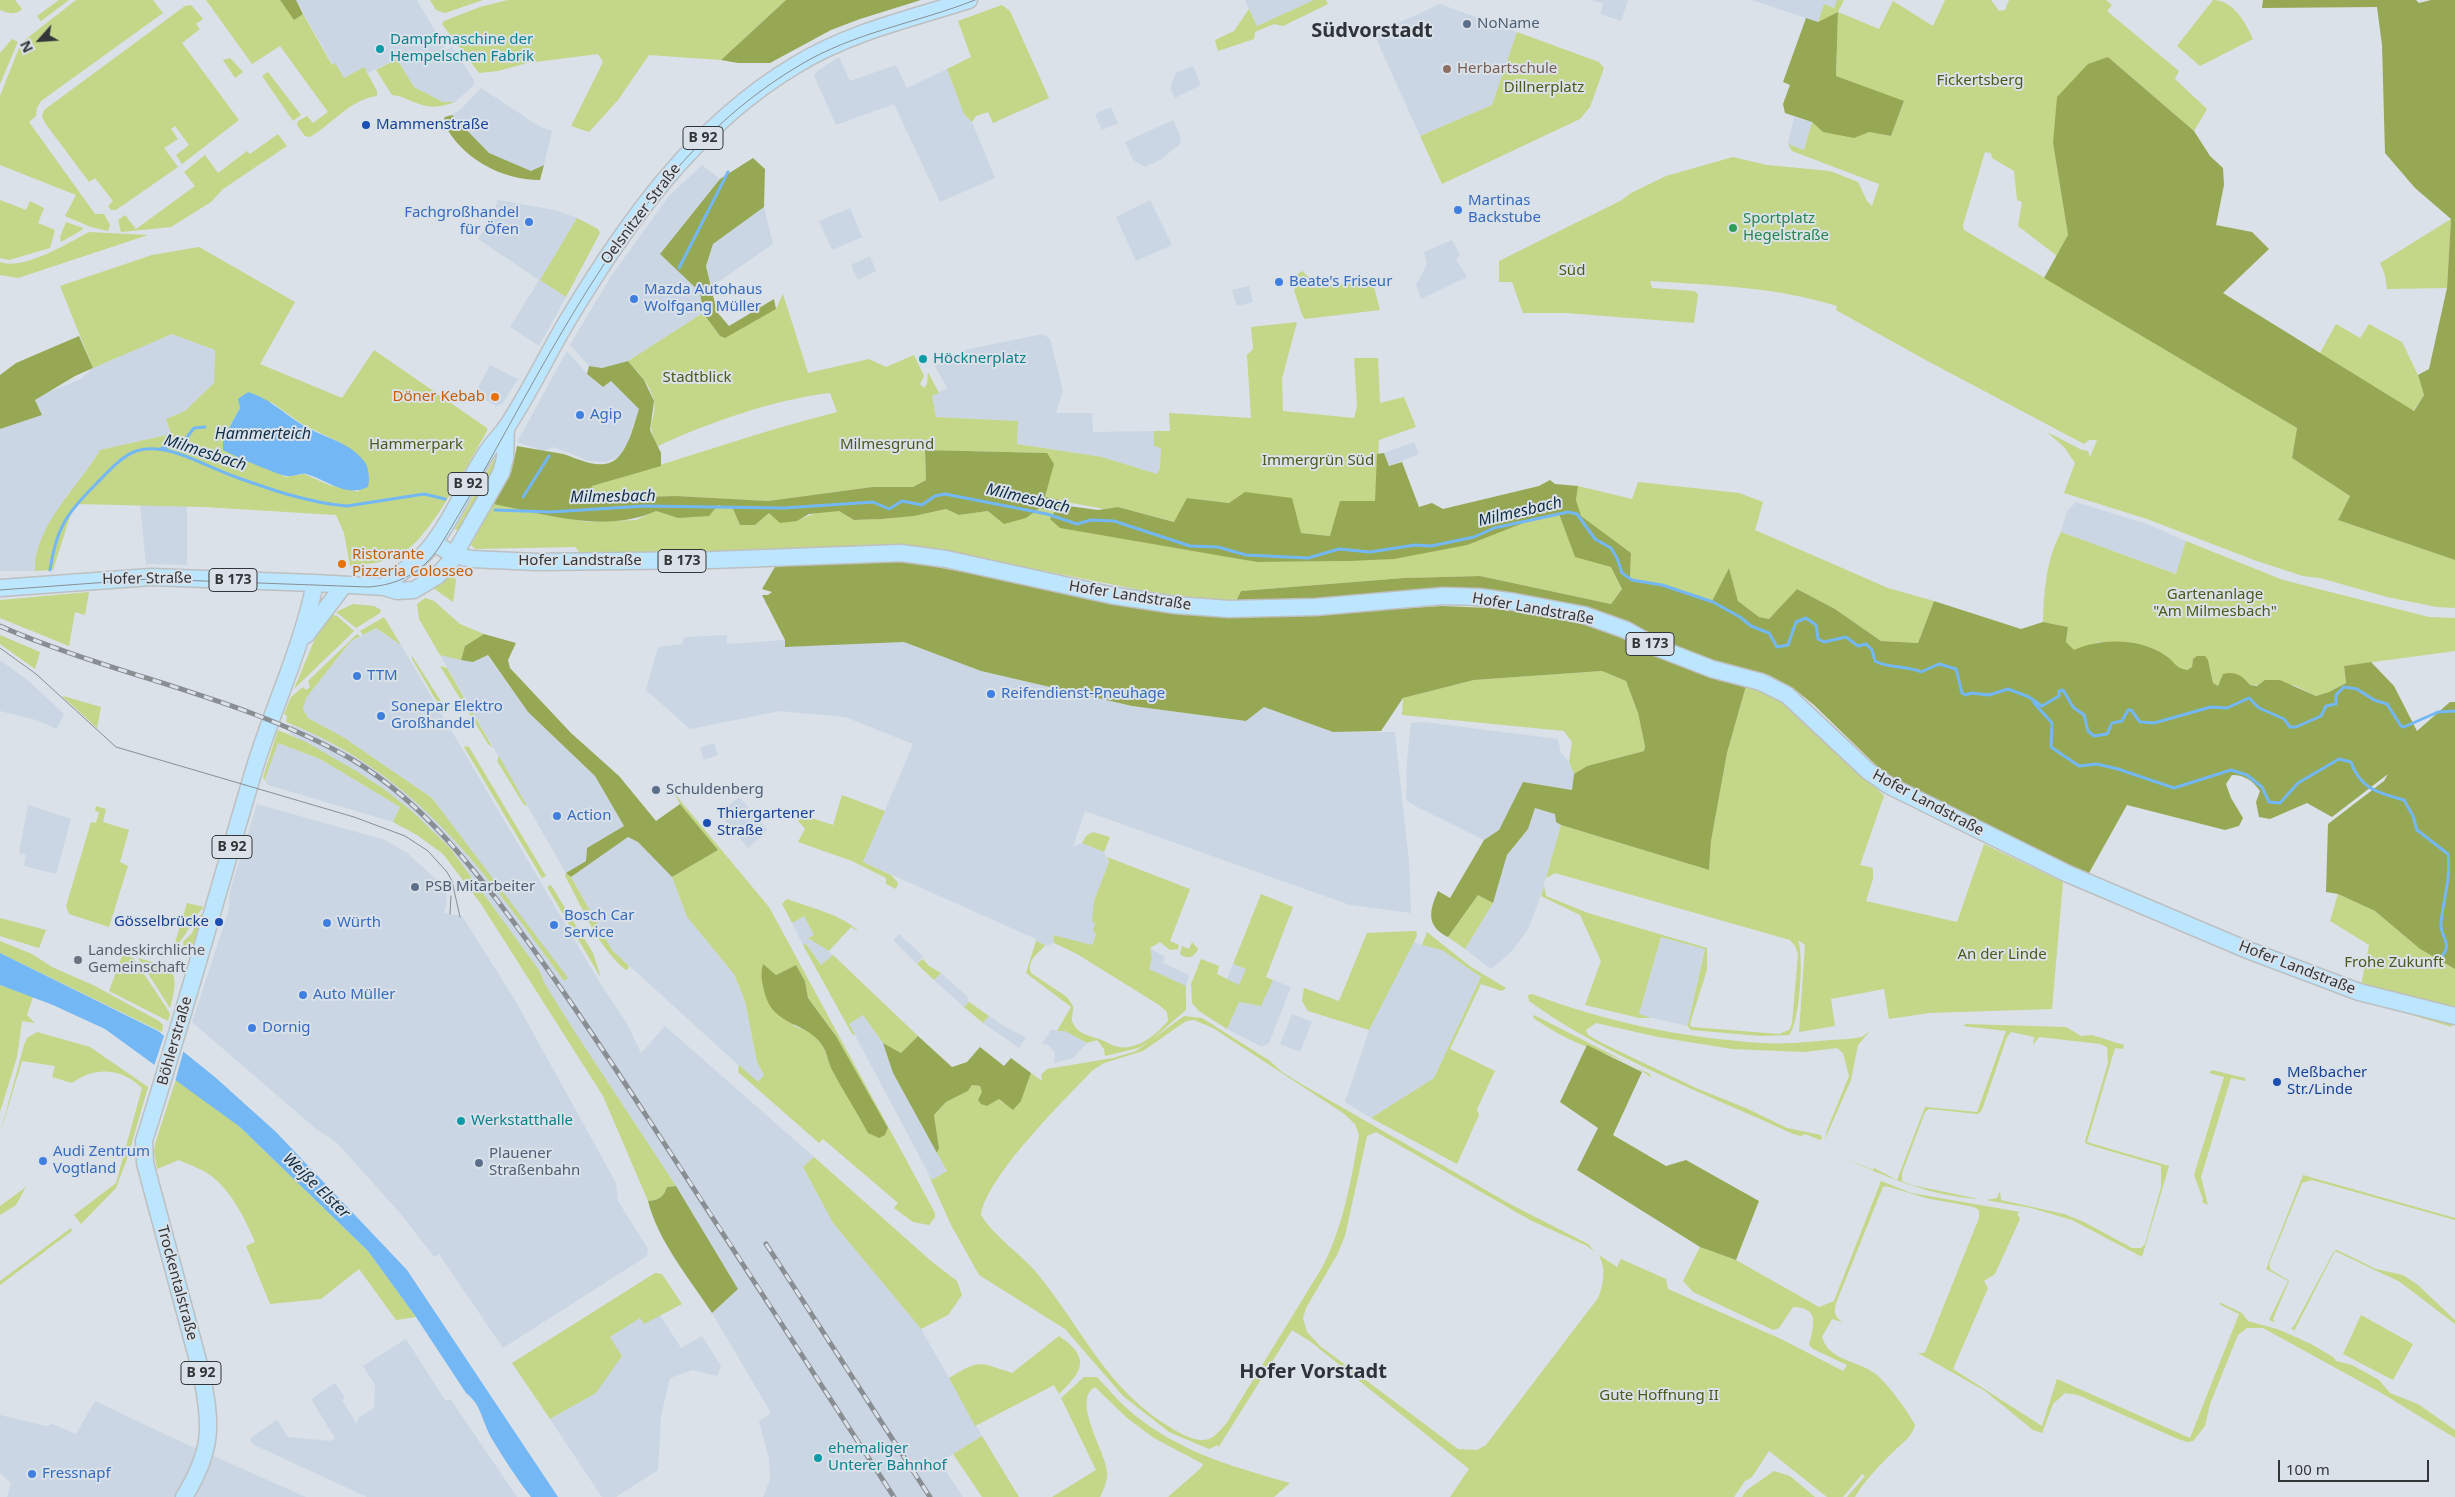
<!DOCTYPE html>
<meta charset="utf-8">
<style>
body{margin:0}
#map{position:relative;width:2455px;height:1497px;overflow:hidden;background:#dae1e8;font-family:"Noto Sans",sans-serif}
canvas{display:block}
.north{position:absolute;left:15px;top:15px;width:50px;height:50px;-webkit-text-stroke:4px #dae1e8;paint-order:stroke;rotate:244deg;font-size:14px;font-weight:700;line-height:20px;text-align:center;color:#333639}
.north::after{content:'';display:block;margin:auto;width:18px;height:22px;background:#333639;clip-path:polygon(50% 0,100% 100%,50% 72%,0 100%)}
.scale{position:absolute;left:2278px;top:1460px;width:151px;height:22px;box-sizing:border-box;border:2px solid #333639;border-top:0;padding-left:6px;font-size:15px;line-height:18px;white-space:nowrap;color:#333639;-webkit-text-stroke:4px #dae1e8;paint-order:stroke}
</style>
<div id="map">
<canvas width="2455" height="1497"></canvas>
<div class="north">N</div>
<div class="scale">100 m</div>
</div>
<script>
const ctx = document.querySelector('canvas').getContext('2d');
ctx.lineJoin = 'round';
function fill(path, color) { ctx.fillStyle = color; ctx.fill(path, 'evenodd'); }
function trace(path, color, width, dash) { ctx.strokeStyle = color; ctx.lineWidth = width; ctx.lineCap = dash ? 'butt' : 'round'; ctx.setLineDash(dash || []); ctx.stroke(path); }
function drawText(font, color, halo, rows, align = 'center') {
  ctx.font = font + ' "Noto Sans",sans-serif'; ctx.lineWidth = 4; ctx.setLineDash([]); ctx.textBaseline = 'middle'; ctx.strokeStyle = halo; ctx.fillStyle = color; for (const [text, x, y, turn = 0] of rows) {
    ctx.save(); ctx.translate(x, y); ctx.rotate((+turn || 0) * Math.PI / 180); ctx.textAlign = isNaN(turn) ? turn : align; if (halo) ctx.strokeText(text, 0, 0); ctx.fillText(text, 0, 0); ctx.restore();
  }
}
fill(new Path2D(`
 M296 0H417L446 50 452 47 474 80V85L455 102H443L414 87 397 59 368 73 364 67 344 78 335 64 333 65Z
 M1245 0H1314L1257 26Z
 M1592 0H1624L1628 1 1621 21 1600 14 1603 4Z
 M1752 0H1837L1834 8 1824 4 1818 22Z
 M1440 4 1517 32 1492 105 1420 136 1374 34Z
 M839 57 850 81 896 65 907 88 947 69 964 114 972 122 995 178 940 202 894 104 836 125 814 76 817 71Z
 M1193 66 1200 82 1199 86 1175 98 1170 88 1176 73Z
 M481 88 539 126 552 131 544 165 531 171 489 153 452 115 461 109Z
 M1111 107 1118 123 1102 130 1095 114Z
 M1794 117 1812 122 1804 150 1788 144Z
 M1173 120 1181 138 1180 144 1160 160 1145 167 1133 160 1125 142Z
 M702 165 720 179 660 254 700 292 703 313 628 361 602 368 589 366 570 345 575 336 612 275 668 197Z
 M498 200 555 210 577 218 540 280 566 297 539 346 510 327 539 280 478 239 490 222Z
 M1150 200 1172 245 1136 261 1116 217Z
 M764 207 773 244 711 287 706 266 713 244Z
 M850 208 862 237 832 250 819 221Z
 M1452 240 1460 255 1456 259 1467 277 1421 299 1416 285 1427 264 1424 252Z
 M870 256 876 271 858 280 851 265Z
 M1249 286 1253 302 1237 306 1232 290Z
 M172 334 215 350 214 383 185 411 166 419 171 434 100 450 79 482 67 495 35 561V571H0V429L42 415 34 398 81 379 93 368Z
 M1043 334 1050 339 1063 391 1056 413H1092L1093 432 1154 431V446L1161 447 1160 468 1157 474 1102 457 1017 444 1018 421 936 417 932 396 947 388 935 366 963 353 964 350Z
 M567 351 587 374 603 387 611 381 639 409 627 443 619 457 606 462 589 461 553 447 544 451 517 442Z
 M490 365 518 379 503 403 496 406 475 394Z
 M1414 442 1419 454 1389 466 1384 453Z
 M2076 502 2147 524 2186 541 2177 574 2061 532 2067 511Z
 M140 505 187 506V565L146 564Z
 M376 628 401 645 600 983 626 1022 641 1053 665 1026 814 1157 803 1167 833 1223 921 1329 982 1436 940 1462 963 1497H763L770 1480 769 1459 759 1421 771 1413 712 1313 738 1289 676 1186 573 1029 545 984 539 970 450 848 413 812 384 789 290 734 292 725 317 735 364 762 412 797 434 818 472 860 507 903 564 981 567 978 432 798 343 737 308 718 303 709 306 698 350 642Z
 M727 635V644L785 640V647L904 642 981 671 1132 706 1246 721 1264 707 1333 732H1395L1409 862 1411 913 1350 905 1085 811 1073 847 1082 843 1104 852 1109 862 1094 901 1096 935 1091 946 1053 935 1054 943 1046 946 1036 941V939L863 862 913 744 845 717 780 711 690 729 646 690 658 647 682 644 684 637Z
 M440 655 452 656 473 662 487 655 528 712 595 776 624 826 587 848 586 861 566 873Z
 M0 660 30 682 64 714 57 729 36 720 0 711Z
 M1424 722 1558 739 1561 753 1569 762 1574 774 1572 790 1523 782 1499 830 1484 840 1419 808 1406 800 1407 760 1411 723Z
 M278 743 320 759 400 807 393 822 268 785 265 779Z
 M714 743 718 755 704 760 700 748Z
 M739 797 767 829 764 834 748 848 719 814Z
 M257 804 385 840 407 853 445 887 447 902 444 913 462 916 515 1000 616 1183 618 1201 648 1249 647 1256 503 1348 439 1254 434 1257 400 1213 336 1142 316 1129 192 1022 228 913 230 891Z
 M28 805 71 819 56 874 24 866 26 855 19 853Z
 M1535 808 1556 814V822L1561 825 1558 837 1538 904 1527 931 1511 952 1491 969 1465 949 1493 903 1507 855 1528 829Z
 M628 837 638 842 672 877 687 917 734 974 745 1001 757 1062 764 1075 758 1083 612 950 571 877Z
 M804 916 814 935 808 939 820 944 833 955 821 965 806 944 803 945 792 923Z
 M899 934 923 956 917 964 893 940Z
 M1661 937 1705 948 1688 1026 1639 1015Z
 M1413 942 1442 950 1481 977 1434 1078 1371 1118 1345 1102 1369 1030Z
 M1150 948 1165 957 1163 963 1189 975 1186 986 1149 969 1152 958Z
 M1233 964 1246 969 1239 986 1227 979Z
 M941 973 967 996 969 1002 964 1007 934 980Z
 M1273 980 1291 987 1269 1043 1262 1047 1227 1029 1239 1002 1261 1006Z
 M1292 1014 1312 1022 1300 1052 1280 1044Z
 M863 1015 883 1043 893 1073 947 1171 932 1180 849 1024Z
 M989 1016 1007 1028 1026 1037 1019 1048 983 1023Z
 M1051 1030 1065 1031 1087 1043 1073 1058 1054 1063 1055 1052 1048 1045 1042 1044Z
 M660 1315 681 1348 702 1336 721 1366 717 1376 693 1370 670 1378 661 1416 658 1470 616 1497H602L550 1419 596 1393 603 1380 610 1337 640 1318 644 1323Z
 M406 1339 445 1400H451L517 1497H367L252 1444 250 1438 277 1420 288 1437 330 1441 335 1438 311 1399 335 1383 345 1398 342 1400 357 1424 358 1418 374 1408 375 1385 363 1366Z
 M95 1401 175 1439 306 1497H7L11 1483 0 1473V1415L46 1426 52 1424 76 1434Z`), '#cad6e4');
fill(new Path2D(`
 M0 0H15L22 9C15 16 8 13 0 10Z
 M59 0H69L41 21 37 16Z
 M76 0H153L163 13 41 101 37 108 36 116 29 122 95 214H104L110 225 108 231 91 227 65 216 76 195 0 165V96L21 43Z
 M206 0H280L294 19 303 14 332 65 335 63 344 78 364 67 377 91V96C351 99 332 124 310 137L305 136 297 125 298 121 307 116 313 123 328 112 280 46 252 64Z
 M430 0H483L445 13 436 10Z
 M508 0H786L721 60 649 55 618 100 589 132 571 126 603 62 598 54 527 63 498 71 479 73 442 24 444 21 480 7Z
 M1314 0H1326L1328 4 1283 26 1274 24 1255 32 1254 39 1218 51 1215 40 1234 31 1249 9 1257 26Z
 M1837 0H1844L1838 12 1879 29 1893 1 1933 26 1945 0H1991L1999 11 2005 10 2009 0H2106L2112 5 2107 11 2179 71 2175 79 2207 109 2194 131 2108 57 2053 143 2068 235 2057 256 2018 226 2022 202 2017 200 2014 171 1992 158 1991 153 1985 152 1963 225 1964 230 2297 428 2292 458 2350 496 2338 520 2455 560V608L2437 607 2387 597 2320 578 2303 576 2254 560 2147 519 2064 493 2075 463 2064 447 2047 432 2082 450 2088 451 2090 457 2097 440H2089L2084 444 1922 358 1836 310 1837 306C1776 287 1713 285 1650 281L1652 288 1695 291 1698 295 1694 323 1566 313H1523L1512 282H1499V261L1622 200 1631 193 1666 176 1733 157 1767 165 1830 171 1858 182 1867 201 1872 206 1879 184 1792 151 1788 144 1804 150 1812 122 1823 132H1869L1891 136 1904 102 1836 76 1838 13 1818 22 1824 4 1834 8Z
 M2213 0C2233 0 2246 23 2253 39L2200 66 2177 46Z
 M191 5 203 19 196 24 200 29 182 43 239 120 182 164 176 155 189 145 175 126 171 129 178 139 164 148 178 167 116 210H111L108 206 113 201 95 178 89 182 45 123 42 116 44 110 185 6Z
 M1002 5 1010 11 1049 98 993 123 988 112 976 116 972 122 964 114 947 69 971 57 958 21Z
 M1517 32 1599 62 1604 68 1590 107 1580 119 1442 184 1420 136 1492 105Z
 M12 39 18 42 17 44 0 84V53Z
 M230 58 243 72 235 78 223 60Z
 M397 59 414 87 443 102H455C446 105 436 108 427 106 414 104 405 96 392 95L376 70Z
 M268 72 301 115 293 121 262 76Z
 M278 134 287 146 223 189 211 202 171 227 121 232 118 220 125 215 136 229 195 186 184 172 205 155 218 173 247 151 250 154Z
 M0 200 26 210 30 201 44 208 38 223 55 230 50 248 9 260 0 258Z
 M577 218 598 229 600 233 566 297 540 280Z
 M2451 219 2447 288 2387 289 2385 275 2380 263Z
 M66 222 83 228 82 230 61 242 60 237Z
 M89 232 148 235 18 278 0 275V262C23 271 68 243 89 232Z
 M199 247 295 302 260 364 342 398 374 350 487 428V431C470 460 434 530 408 549 391 562 370 564 350 566L344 533 336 515 204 507 77 504 73 507 53 570 35 571C33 527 80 485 100 450L171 434 166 419 185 411 214 383 215 350 172 334 93 368 60 286 152 255ZM271 402 302 424 343 444 359 492 329 485 304 474 285 477 223 439 240 408Z
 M1302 271 1322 289V285L1373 283 1380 310 1305 319 1302 315 1294 290 1297 285 1295 276Z
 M783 294 808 373 869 359 886 367 914 355 924 376 920 384 924 388 927 384 928 372 939 393 932 396 936 417 1018 421 1017 444 1102 457 1157 474 1160 468 1161 448 1154 446V431H1170L1169 413 1251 418 1247 355 1253 349 1251 327 1297 322 1282 379 1283 411 1354 418 1357 406 1354 358H1378L1380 403 1404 397 1416 427 1379 440 1375 502 1330 536 1301 533 1229 503 1187 498 1175 522 1118 507 1104 509 1045 498 1053 464 1046 453 925 450 926 480 913 487H872L768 501 676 496 594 498 592 486C674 462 754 433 837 412L830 393C776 399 707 423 658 446 644 420 657 422 654 401 651 385 638 372 628 361L703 313 720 336 776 309Z
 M2336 324 2360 338 2369 324 2402 342 2418 375 2424 395 2413 411 2320 353Z
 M498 452 502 456 460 532 455 529Z
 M1638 482 1739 493 1763 502 1755 530 1888 588 1934 601 1918 643 1881 641 1835 609 1797 589 1769 619 1759 617 1738 601 1729 568 1712 601 1661 585 1638 582 1630 577 1631 553 1580 516 1576 500 1578 486 1632 499Z
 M493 504 588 522 636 520 656 511 678 518 718 505 733 509 740 525H755L769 513 797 521C808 515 829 507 841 512 848 515 851 520 858 520 889 519 916 516 946 509L959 515 988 511 1026 518 1040 508 1197 550 1257 562 1349 561 1559 514 1575 556 1611 567 1622 589 1611 604 1480 576 1404 578 1241 591 1235 603 1181 598 933 549 871 546 738 552 581 554 575 547 475 549 471 545Z
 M2061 532 2176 574 2186 541 2283 580 2429 617 2455 618V651L2344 666 2346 683 2329 692 2316 696 2294 685H2250L2244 678 2220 682 2218 686 2213 683 2208 660 2193 659 2192 667 2187 670 2178 669 2166 655 2099 642 2074 651 2066 642 2068 627 2043 622C2044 591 2046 560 2061 532Z
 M453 571 456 581 453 602 433 588Z
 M89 592 85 615 75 612 69 646 0 618V600Z
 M425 598 434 601 460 624 484 634 465 646 461 660 440 655 419 619 417 604Z
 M353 604 374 606 381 610 380 613 356 628 336 612Z
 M331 614 337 616 354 631 294 689 319 629Z
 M384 617 401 645 376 628 363 635 360 631Z
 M357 634 360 636 350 642 306 698 303 709 308 718 343 737 432 798 568 978 564 981C484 871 418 774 286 722L287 716 284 714 291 697 303 687 306 690 310 687 308 681Z
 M0 635 40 652 35 669 0 644Z
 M412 656 446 709 444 714 412 659Z
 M440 666 447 668 493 748 488 744Z
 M1602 671 1626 681 1638 713 1645 746 1644 751 1587 766 1574 774 1569 762 1572 742 1564 731 1402 715 1403 698 1474 680Z
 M1746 686 1779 700 1809 720 1884 796 1860 865 1873 868V879L1866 901 1957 922 1984 844 2063 882 2052 1009 1929 1013 1889 1019 1884 989 1831 999 1835 1026 1799 1032 1805 945 1798 940C1804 955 1800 1022 1789 1035L1761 1036 1691 1030 1687 1025H1688L1705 949 1661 937 1639 1014 1651 1018H1639L1585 1005 1601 961 1580 915 1541 896 1544 886 1546 896 1588 913 1707 948V970L1692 1017 1690 1025 1692 1027 1779 1034 1789 1030 1792 1024 1798 954 1795 946 1790 940 1555 873 1546 878 1561 825 1709 870 1711 841 1727 753Z
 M63 696 101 707 97 728 63 697Z
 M278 730 306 742 356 771 384 789 413 812 450 848 539 970 545 984 573 1029 676 1186 667 1187C663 1198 659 1200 648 1201L603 1096 481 904 443 854 417 835 393 822 400 807 320 759 278 743 265 779 268 785 263 777Z
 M466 746 469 747 546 876 542 878 464 747Z
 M499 756 527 806 524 805 497 761Z
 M674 793 769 907 935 1213V1217L929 1225 913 1222 894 1208 898 1203 823 1139 819 1143 738 1072 739 1065 758 1082 764 1075 757 1062 745 1001 734 974 687 917 672 877 718 850 680 804ZM763 965 776 975 796 965 805 981 808 998 836 1036 888 1128 885 1135 846 1091 832 1070 823 1046 812 1033 794 1026Z
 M842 795 885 811 863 862 891 875 898 883 896 889 886 884V878L852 861 798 842 805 829 790 811 833 825Z
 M96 806 106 809 103 822 129 830 120 862 128 866 109 927 69 914 66 906 91 822 96 823 99 812 95 811Z
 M1093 832 1110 837 1104 852 1082 843 1086 836Z
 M1107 857 1190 889 1170 941 1179 945 1178 949 1170 950 1160 942 1150 948 1152 958 1149 969 1186 986V1010L1150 1041 1138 1048 1105 1056 1104 1049 1097 1040 1087 1043 1065 1031H1057L1071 1007 1026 973 1036 941 1045 945C1041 952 1026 959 1031 973L1067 997 1073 1006C1074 1011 1071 1016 1072 1021 1076 1033 1087 1035 1096 1038 1104 1040 1110 1045 1118 1047 1138 1050 1156 1035 1168 1021L1167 1012 1159 1005 1077 954 1054 943 1053 935 1092 945 1096 935 1093 930 1095 923 1092 921 1094 901 1109 862Z
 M566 873 571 877 612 950 629 966 628 969 626 970C598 948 582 907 565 876Z
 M551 885 593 953 601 978 547 887Z
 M1261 894 1293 907 1266 977 1273 980 1261 1006 1239 1002 1227 1029 1199 1011 1192 1003 1191 984 1201 959 1219 966 1217 974 1239 985 1246 969 1233 964Z
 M2338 894 2375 911 2420 949 2455 969V1008L2397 992 2360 990 2369 945 2330 921Z
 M1478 895 1493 903 1465 949 1448 937Z
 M787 899C810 908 842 914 859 932L851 927 829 951 808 938 814 935 804 916 792 923 782 904Z
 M187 903 204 907C193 916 184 943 174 946Z
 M203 914 194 943 184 949 183 942 192 933 200 915Z
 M0 918 46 930 39 948 0 936Z
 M1414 931 1417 932 1416 938 1369 1030 1308 1011 1302 1001 1304 988 1339 1001 1367 933Z
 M1427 932 1471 967 1506 988 1502 991 1481 984 1450 1049 1495 1071 1477 1109 1479 1115 1457 1164 1371 1118 1434 1078 1481 977 1442 950 1422 945Z
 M0 941 32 954 52 967 95 986 159 1021 163 1025 162 1032 0 953Z
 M1192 942 1198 949C1195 957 1187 960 1180 954L1182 946 1189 949Z
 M806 944 821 965 833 955 918 1036 901 1053 883 1043 863 1015 849 1024 855 1035 852 1034 803 945Z
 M123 953 134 959 166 1007 170 1014 168 1021 109 991Z
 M138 958C173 967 181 970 170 1008Z
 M923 959 929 966 941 973 934 980 917 964Z
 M0 985 33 997 27 1015 35 1023 22 1021 17 1057 0 1112Z
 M1532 994C1606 1022 1683 1038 1762 1043 1791 1045 1820 1040 1849 1039L1862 1037 1870 1031 1858 1045 1851 1080 1825 1139 1827 1130 1849 1076 1843 1053 1837 1048 1804 1052 1732 1049 1658 1037 1596 1023 1586 1030 1588 1035 1602 1043 1696 1088 1748 1109 1787 1128 1821 1135 1822 1139 1820 1140 1805 1134 1801 1136 1793 1134C1705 1093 1608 1058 1529 1001L1528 995Z
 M969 1002 989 1016 983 1023 964 1007Z
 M2383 1002 2451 1020 2452 1027 2381 1006Z
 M1534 1015 1640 1069 1650 1074 1651 1078C1633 1060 1596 1052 1573 1041 1559 1035 1546 1026 1533 1018Z
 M1184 1016 1202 1018 1270 1061 1282 1072 1303 1085 1510 1204 1588 1244 1595 1252 1587 1246 1530 1220 1376 1132 1367 1136 1345 1236 1337 1255 1306 1308 1303 1318 1307 1332 1320 1346 1458 1449 1477 1450 1486 1445 1598 1298C1604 1283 1606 1269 1599 1255L1617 1267 1621 1259 1666 1279 1668 1289 1781 1339 1843 1371 1847 1365 1813 1349 1809 1345C1814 1324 1820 1308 1793 1307L1779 1328 1773 1330 1693 1292 1683 1281 1700 1247 1736 1260 1819 1307 1834 1301 1881 1181 1911 1193 2020 1212 2017 1214 2020 1219 1995 1274 1984 1281 1988 1288 1953 1369 2042 1426 2057 1379 2190 1438 2239 1314 2219 1304 2221 1303 2242 1313 2248 1321 2280 1330 2311 1344 2333 1357 2336 1361 2352 1365 2379 1380 2390 1393 2418 1404 2455 1430V1438L2383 1394 2263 1328H2247L2238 1335 2210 1404 2205 1426 2193 1441 2188 1442 2178 1439 2078 1395 2065 1393 2053 1404 2042 1433 2033 1430 1985 1391 1918 1353H1924L1926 1350 1979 1218V1210L1974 1207 1926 1198 1886 1186 1883 1187 1836 1303C1834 1312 1834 1316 1842 1322L1832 1319 1822 1337C1829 1363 1864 1360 1880 1378 1892 1390 1907 1410 1915 1425 1912 1437 1902 1443 1893 1452 1880 1465 1864 1481 1855 1497H1847L1865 1476 1862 1474 1843 1497H1827L1769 1451 1752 1477 1745 1481 1734 1497H1450L1469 1469 1311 1342 1292 1330 1218 1448V1445L1209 1449 1169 1432 1123 1396 1065 1329 979 1275 951 1225 928 1174 932 1180 947 1171 937 1153 939 1148 934 1115 946 1102 968 1091 972 1085 980 1086 987 1106 999 1099 1003 1103 1021 1101 1031 1073 1042 1081 1041 1075 1047 1069 1113 1058 1136 1051ZM1194 1020 1213 1028 1343 1113 1355 1124 1359 1135C1351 1181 1344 1224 1323 1266L1226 1424C1221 1429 1216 1436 1209 1439 1197 1443 1183 1435 1173 1429 1107 1391 1082 1328 1036 1272 1019 1252 995 1238 981 1215 986 1177 1065 1099 1093 1070L1104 1063 1143 1051 1186 1021Z
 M1966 1024 2066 1027 2081 1036 2092 1035 2124 1045 2123 1049 2115 1048 2087 1142 2169 1166 2142 1257 2072 1220 2031 1208 1986 1200 1997 1198 2000 1191 2001 1200 2064 1214 2084 1222 2132 1248H2141L2145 1244 2161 1187V1166L2086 1144 2085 1141 2108 1063 2107 1047 2100 1044 2039 1037 2033 1045 2034 1037 2011 1032 2007 1037 1982 1110 1978 1114 1929 1109 1925 1112 1902 1173V1181L1911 1185 1979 1199C1931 1196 1888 1178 1845 1158L1873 1170 1874 1168 1897 1180 1925 1107 1977 1112 2006 1031 1963 1026Z
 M37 1032 90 1047 148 1087 128 1156 116 1188 81 1224 74 1215 116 1183 142 1088C122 1068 95 1066 72 1083L52 1077 55 1066 22 1061 0 1134 24 1045 27 1038Z
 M2212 1070 2245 1078V1081L2231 1078 2201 1177 2208 1205 2202 1202 2203 1199 2194 1175 2224 1077 2209 1073Z
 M176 1079 240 1127 368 1251 416 1317 396 1320 359 1269 321 1299 270 1304 246 1246 255 1242C245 1219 233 1194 214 1178 205 1170 190 1165 179 1160L157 1169 154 1152 155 1144Z
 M814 1157 931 1261 957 1281 962 1295 948 1315 921 1329 833 1223 803 1167Z
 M2303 1175 2455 1218V1220L2312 1180 2302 1183 2269 1264 2271 1270 2288 1280 2289 1281 2273 1319 2275 1322 2269 1320 2288 1281 2266 1269Z
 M26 1187 16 1205 0 1215V1206Z
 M71 1228 72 1231 0 1285V1281Z
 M2337 1250 2376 1269 2403 1275 2418 1285 2455 1320V1324L2400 1282 2335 1251 2294 1331 2291 1328 2294 1326 2334 1251Z
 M655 1273 662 1274 682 1304 644 1324 640 1318 610 1337 622 1356 596 1393 550 1419 512 1363Z
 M2361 1315 2413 1344 2393 1380 2343 1354Z
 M1059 1336C1091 1358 1083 1371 1059 1394L1054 1385 975 1426 949 1378C980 1359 979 1362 1012 1373Z
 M1084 1377H1097C1111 1392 1124 1408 1141 1420 1186 1454 1237 1468 1290 1483L1274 1497H1168L1201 1468 1203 1464 1154 1438 1127 1418 1095 1387C1071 1400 1106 1453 1107 1471 1108 1480 1104 1489 1100 1497H1052L1096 1470 1061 1398Z
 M982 1436 1019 1497H982L953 1454Z
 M1774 1471 1790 1476 1815 1497H1742L1747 1490Z`), '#c4d687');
fill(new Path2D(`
 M280 0H296L303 14 294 20Z
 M786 0H921L860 19 831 30 770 63H738L721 60Z
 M2263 0H2416L2419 3 2431 0H2455V560L2338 520 2350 496 2292 458 2297 428 2044 278 2068 235 2053 143 2057 97 2088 64 2108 57 2194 131 2210 156 2223 168 2224 185 2216 225 2252 232 2269 249 2223 293 2414 411 2424 395 2418 375 2429 369 2447 288 2451 219 2415 188 2385 153 2382 45 2377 7 2262 8Z
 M1838 12 1836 76 1904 101 1891 136 1869 132 1854 138 1823 132 1812 122 1785 113 1783 104 1790 85 1783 82 1806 18 1818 22Z
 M452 115 489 153 531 171 544 165 540 180C501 180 461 158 443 122L445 117Z
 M753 158 765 169 764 207 713 244 706 266 717 312 729 326 774 299 776 309 725 338 720 336 703 313 700 292 660 254 720 179Z
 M79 336 93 368 75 376 35 400 42 415 0 429V375L16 363Z
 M628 361 644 380 654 401 650 430 661 453V466L592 486 595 498 676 496 768 501 872 487H913L926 480 925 450 1047 453 1054 464 1045 497 1060 500 1061 505 1098 510 1118 507 1174 522 1187 498 1229 503 1245 492 1292 498 1301 533 1330 536 1340 501H1375L1377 454 1384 453 1389 466 1402 462 1419 507 1432 503 1443 509 1539 486 1550 480 1555 484 1578 486 1576 500 1581 516 1631 553 1630 578 1638 582 1661 585 1712 601 1729 568 1738 601 1759 617 1769 619 1797 589 1835 609 1881 641 1918 643 1934 601 2021 629 2043 622 2068 627 2066 642 2074 650C2101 638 2139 638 2165 655 2174 661 2175 668 2187 670L2192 667 2193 659 2197 656H2205L2208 660 2213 683 2218 686 2223 674C2235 671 2242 675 2250 685L2257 686 2265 680H2280L2316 696 2329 692 2346 683 2344 666 2371 662 2394 686 2417 731 2450 702H2455V969L2420 949 2375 911 2338 894 2326 892 2328 824 2384 781 2388 774 2332 817 2307 803 2270 819 2259 817 2256 802 2260 791C2253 781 2245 775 2232 775L2226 784 2231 798 2243 818 2239 826 2225 830 2127 805 2089 873 2084 875 1911 793 1881 770 1814 705 1793 688 1769 675 1714 663 1514 594 1467 588 1316 600 1235 603 1241 591 1404 578 1480 576 1611 604 1622 589 1611 567 1575 557 1559 514 1536 518 1467 545 1394 559 1349 561 1257 562 1060 528 1050 519 1055 511 1040 508 1026 518 1004 524 988 511 959 515 946 509 914 516 882 519 854 520 839 511 809 514 797 521 780 523 769 513 755 525H740L733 509 718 505 709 516 678 518 656 511C605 534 546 514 493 504L511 473 517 446C532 449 548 451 563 454 580 459 605 474 620 455 630 443 634 424 639 409L611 381 603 387 587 374 589 366 602 368Z
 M900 560 1177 613 1226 617 1317 614 1442 606 1514 609 1581 620 1746 686 1727 753 1711 841 1709 870 1561 825 1556 822 1555 814 1535 808 1528 829 1507 855 1493 903 1478 895 1448 937C1426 926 1429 911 1438 891L1450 898 1484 840 1499 830 1523 782 1572 790 1574 774 1587 766 1644 751 1645 746 1638 713 1626 681 1602 671 1474 680 1403 698 1381 731 1333 732 1264 707 1246 721 1132 706 981 671 904 642 785 647V640L762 595H768L772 592 762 589 776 565Z
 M484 634 516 643 508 660 510 668 571 733 619 776 656 821 680 804 718 850 672 877 638 842 628 837 571 877 566 873 586 861 587 848 624 826 595 776 528 712 488 655 473 662 461 660 465 646Z
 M763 964 776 975 796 965 805 981 808 998 836 1036 888 1128 885 1135 879 1138 868 1133C857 1112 843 1091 832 1070 828 1062 827 1052 822 1045 806 1021 774 1027 765 994 762 983 760 976 763 964Z
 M918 1036 952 1067 967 1062 980 1047 1004 1066 1011 1058 1031 1073 1021 1101 1013 1110 999 1099 987 1106 981 1104 978 1100 982 1092 980 1086 972 1085 968 1091 946 1102 934 1115 939 1148 937 1153 893 1073 883 1043 901 1053Z
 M1587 1045 1642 1072 1613 1135 1666 1166 1686 1160 1759 1201 1736 1260 1700 1247 1577 1170 1598 1128 1560 1102Z
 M676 1186 738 1289 712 1313C689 1278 658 1241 648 1201 659 1200 663 1198 667 1187Z`), '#97a854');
fill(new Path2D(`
 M248 392C269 398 283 413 301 424 321 437 349 441 364 461 369 467 370 480 368 487 345 498 328 480 306 474 301 473 293 477 287 476 280 476 230 454 223 450V439L240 408 238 399Z
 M0 953 158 1031 216 1078 276 1132 407 1270 558 1497H531C517 1479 504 1459 492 1439 482 1422 482 1405 466 1393L416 1317 368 1251 240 1127 105 1029 53 1005 0 985Z`), '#73b8f4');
fill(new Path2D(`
 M165 1033 184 1049 175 1082 154 1066Z`), '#dae1e8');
trace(new Path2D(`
 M679 268 728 172
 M162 448 181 445 194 428 205 427
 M523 497 549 456
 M495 510 551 512 644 506 784 508 873 502 889 509 902 501 922 505 935 496 945 494 1047 514 1077 524 1091 520 1114 521 1190 546 1218 547 1246 555 1308 558 1339 549 1370 552 1415 545 1431 546 1474 537 1494 528 1568 512 1577 514 1595 539 1611 548 1617 558 1622 573 1632 580 1662 585 1713 602 1740 617 1751 626 1769 633 1777 647 1788 645 1796 622 1806 618 1816 625 1818 639 1824 642 1846 637 1858 646 1866 644 1872 650 1875 661C1889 669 1906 665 1921 672L1939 664 1956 669 1962 693 1966 695 1971 693 1989 695 2008 689 2029 697 2042 706 2059 696V691L2063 690 2073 707 2084 715 2088 731 2094 736 2107 734 2112 723 2122 721 2128 710H2131L2140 722 2154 723 2211 707 2227 708 2249 698 2259 708 2284 719 2290 727H2296L2321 716 2326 706 2336 704V695L2344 687 2357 689 2374 700 2387 704 2401 726 2404 727 2438 712 2455 711
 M50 570C56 529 66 514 95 485 106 474 120 457 136 451 167 441 204 466 233 476 269 489 309 503 347 506L424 494 445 499
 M2034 703 2052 723 2051 747 2079 766 2097 764 2118 769 2174 788 2231 770 2247 775 2262 787 2269 802 2280 803 2298 783 2339 759 2351 762C2360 789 2379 793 2404 800L2413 816 2417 830 2448 854C2451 879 2443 899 2441 924 2440 936 2453 944 2442 956`), '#73b8f4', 3);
const major = new Path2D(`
 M434 543 454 555 472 559 536 562 712 560 901 553 946 559 1110 595 1175 605 1229 609 1316 607 1443 596 1479 597 1515 602 1584 615 1626 630 1658 648 1712 669 1761 682 1787 695 1868 771 1888 785 2068 874 2245 949 2359 992 2455 1016
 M384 587C397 573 415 565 427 551 451 523 465 486 485 455 491 445 499 437 506 428 528 395 546 357 566 323 625 224 695 125 796 65 850 32 910 19 969 0
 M0 588 151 577 315 583 384 587 397 591 414 590 437 576 450 562 501 473 505 458 506 427
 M306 635 344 585
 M184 1497C213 1450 212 1425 201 1372L145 1163 144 1141C183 1018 217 894 254 770 273 707 302 648 315 583`);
trace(major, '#bebfc0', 19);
trace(major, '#bce6fe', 16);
trace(new Path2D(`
 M0 590 150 579 368 587C399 585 423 572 440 546 542 380 625 168 800 65 855 32 917 23 975 0
 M0 648 36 674 116 747 354 817 405 836 428 851 447 872 452 881 460 917
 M450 914 451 896`), '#898e93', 1);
const rail = new Path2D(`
 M0 626C114 676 244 697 353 760 411 795 456 847 497 900 551 971 600 1045 649 1120 731 1245 812 1371 894 1497
 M766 1244 930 1497`);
trace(rail, '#898e93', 5);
trace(rail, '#dae1e8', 3, [9]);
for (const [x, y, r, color] of [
 [1467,24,5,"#5c6f8a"],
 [380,49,5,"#0f9aa8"],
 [1447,69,5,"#8d6e63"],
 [366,125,5,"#1a4fb4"],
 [1458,210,5,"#3f7fe0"],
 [529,222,5,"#3f7fe0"],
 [1733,228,5,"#2e9e5b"],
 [1279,282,5,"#3f7fe0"],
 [634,299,5,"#3f7fe0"],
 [923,359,5,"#0f9aa8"],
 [495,397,5,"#e8710a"],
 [580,415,5,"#3f7fe0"],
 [342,564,5,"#e8710a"],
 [357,676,5,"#3f7fe0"],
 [991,694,5,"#3f7fe0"],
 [381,716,5,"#3f7fe0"],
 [656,790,5,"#5c6f8a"],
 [557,816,5,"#3f7fe0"],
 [707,823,5,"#1a4fb4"],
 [415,887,5,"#5c6f8a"],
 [219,922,5,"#1a4fb4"],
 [327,923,5,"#3f7fe0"],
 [554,925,5,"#3f7fe0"],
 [78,960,5,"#6b7280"],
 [303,995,5,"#3f7fe0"],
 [252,1028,5,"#3f7fe0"],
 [2277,1082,5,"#1a4fb4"],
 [461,1121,5,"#0f9aa8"],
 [43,1161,5,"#3f7fe0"],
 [479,1163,5,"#5c6f8a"],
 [818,1458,5,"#0f9aa8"],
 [32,1474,5,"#3f7fe0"]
]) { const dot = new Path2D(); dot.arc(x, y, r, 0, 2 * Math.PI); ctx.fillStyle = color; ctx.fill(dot); trace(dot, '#dae1e8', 2); }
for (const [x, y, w] of [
 [703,138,40],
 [468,484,40],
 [682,561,48],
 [233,580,48],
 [1650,644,48],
 [232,847,40],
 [201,1373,40]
]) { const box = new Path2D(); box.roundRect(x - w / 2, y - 11.5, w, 23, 4); ctx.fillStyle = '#dae1e8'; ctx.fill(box); trace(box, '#333639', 1); }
drawText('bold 14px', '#333639', null, [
 ["B 92",703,138],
 ["B 92",468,484],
 ["B 173",682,561],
 ["B 173",233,580],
 ["B 173",1650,644],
 ["B 92",232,847],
 ["B 92",201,1373]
]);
drawText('15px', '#4e5e75', '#dae1e8', [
 ["NoName",1477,24],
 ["Schuldenberg",666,790],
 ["PSB Mitarbeiter",425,887],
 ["Plauener",489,1154],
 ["Straßenbahn",489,1171]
], 'left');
drawText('15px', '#0d838f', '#dae1e8', [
 ["Dampfmaschine der",390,40],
 ["Hempelschen Fabrik",390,57],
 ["Höcknerplatz",933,359],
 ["Werkstatthalle",471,1121],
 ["ehemaliger",828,1449],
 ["Unterer Bahnhof",828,1466]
], 'left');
drawText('15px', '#785e54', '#dae1e8', [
 ["Herbartschule",1457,69]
], 'left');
drawText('15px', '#4d581b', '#dae1e8', [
 ["Fickertsberg",1980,81],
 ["Dillnerplatz",1544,88],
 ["Süd",1572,271],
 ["Stadtblick",697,378],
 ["Hammerpark",416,445],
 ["Milmesgrund",887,445],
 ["Immergrün Süd",1318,461],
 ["Gartenanlage",2215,595],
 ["\"Am Milmesbach\"",2215,612],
 ["An der Linde",2002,955],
 ["Frohe Zukunft",2394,963],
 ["Gute Hoffnung II",1659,1396]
]);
drawText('15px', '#164399', '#dae1e8', [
 ["Mammenstraße",376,125],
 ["Thiergartener",717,814],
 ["Straße",717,831],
 ["Gösselbrücke",209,922,"right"],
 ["Meßbacher",2287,1073],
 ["Str./Linde",2287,1090]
], 'left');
drawText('15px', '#366cbe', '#dae1e8', [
 ["Martinas",1468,201],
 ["Backstube",1468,218],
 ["Fachgroßhandel",519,213,"right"],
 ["für Öfen",519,230,"right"],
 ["Beate's Friseur",1289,282],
 ["Mazda Autohaus",644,290],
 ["Wolfgang Müller",644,307],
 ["Agip",590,415],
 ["TTM",367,676],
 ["Reifendienst-Pneuhage",1001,694],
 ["Sonepar Elektro",391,707],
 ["Großhandel",391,724],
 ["Action",567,816],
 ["Bosch Car",564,916],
 ["Service",564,933],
 ["Würth",337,923],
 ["Auto Müller",313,995],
 ["Dornig",262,1028],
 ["Audi Zentrum",53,1152],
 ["Vogtland",53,1169],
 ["Fressnapf",42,1474]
], 'left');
drawText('15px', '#333639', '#dae1e8', [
 ["Oelsnitzer Straße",641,214,-53],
 ["Hofer Landstraße",580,561],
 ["Hofer Straße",147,579,-1],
 ["Hofer Landstraße",1130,596,9],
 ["Hofer Landstraße",1533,609,10],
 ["Hofer Landstraße",1928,803,28],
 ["Hofer Landstraße",2297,968,21],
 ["Böhlerstraße",175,1041,-74],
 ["Trockentalstraße",177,1283,75]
]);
drawText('15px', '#27864d', '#dae1e8', [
 ["Sportplatz",1743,219],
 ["Hegelstraße",1743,236]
], 'left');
drawText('15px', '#c56008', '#dae1e8', [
 ["Döner Kebab",485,397],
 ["Ristorante",352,555,"left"],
 ["Pizzeria Colosseo",352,572,"left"]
], 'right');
drawText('15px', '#5b616d', '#dae1e8', [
 ["Landeskirchliche",88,951],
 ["Gemeinschaft",88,968]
], 'left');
drawText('italic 16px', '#0f2d45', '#dae1e8', [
 ["Hammerteich",263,434],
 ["Milmesbach",205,453,18],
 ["Milmesbach",613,497,-1],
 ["Milmesbach",1028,499,13],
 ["Milmesbach",1520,512,-13],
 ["Weiße Elster",316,1186,44]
]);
drawText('bold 20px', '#2e3339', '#dae1e8', [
 ["Südvorstadt",1372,31],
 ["Hofer Vorstadt",1313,1372]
]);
</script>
